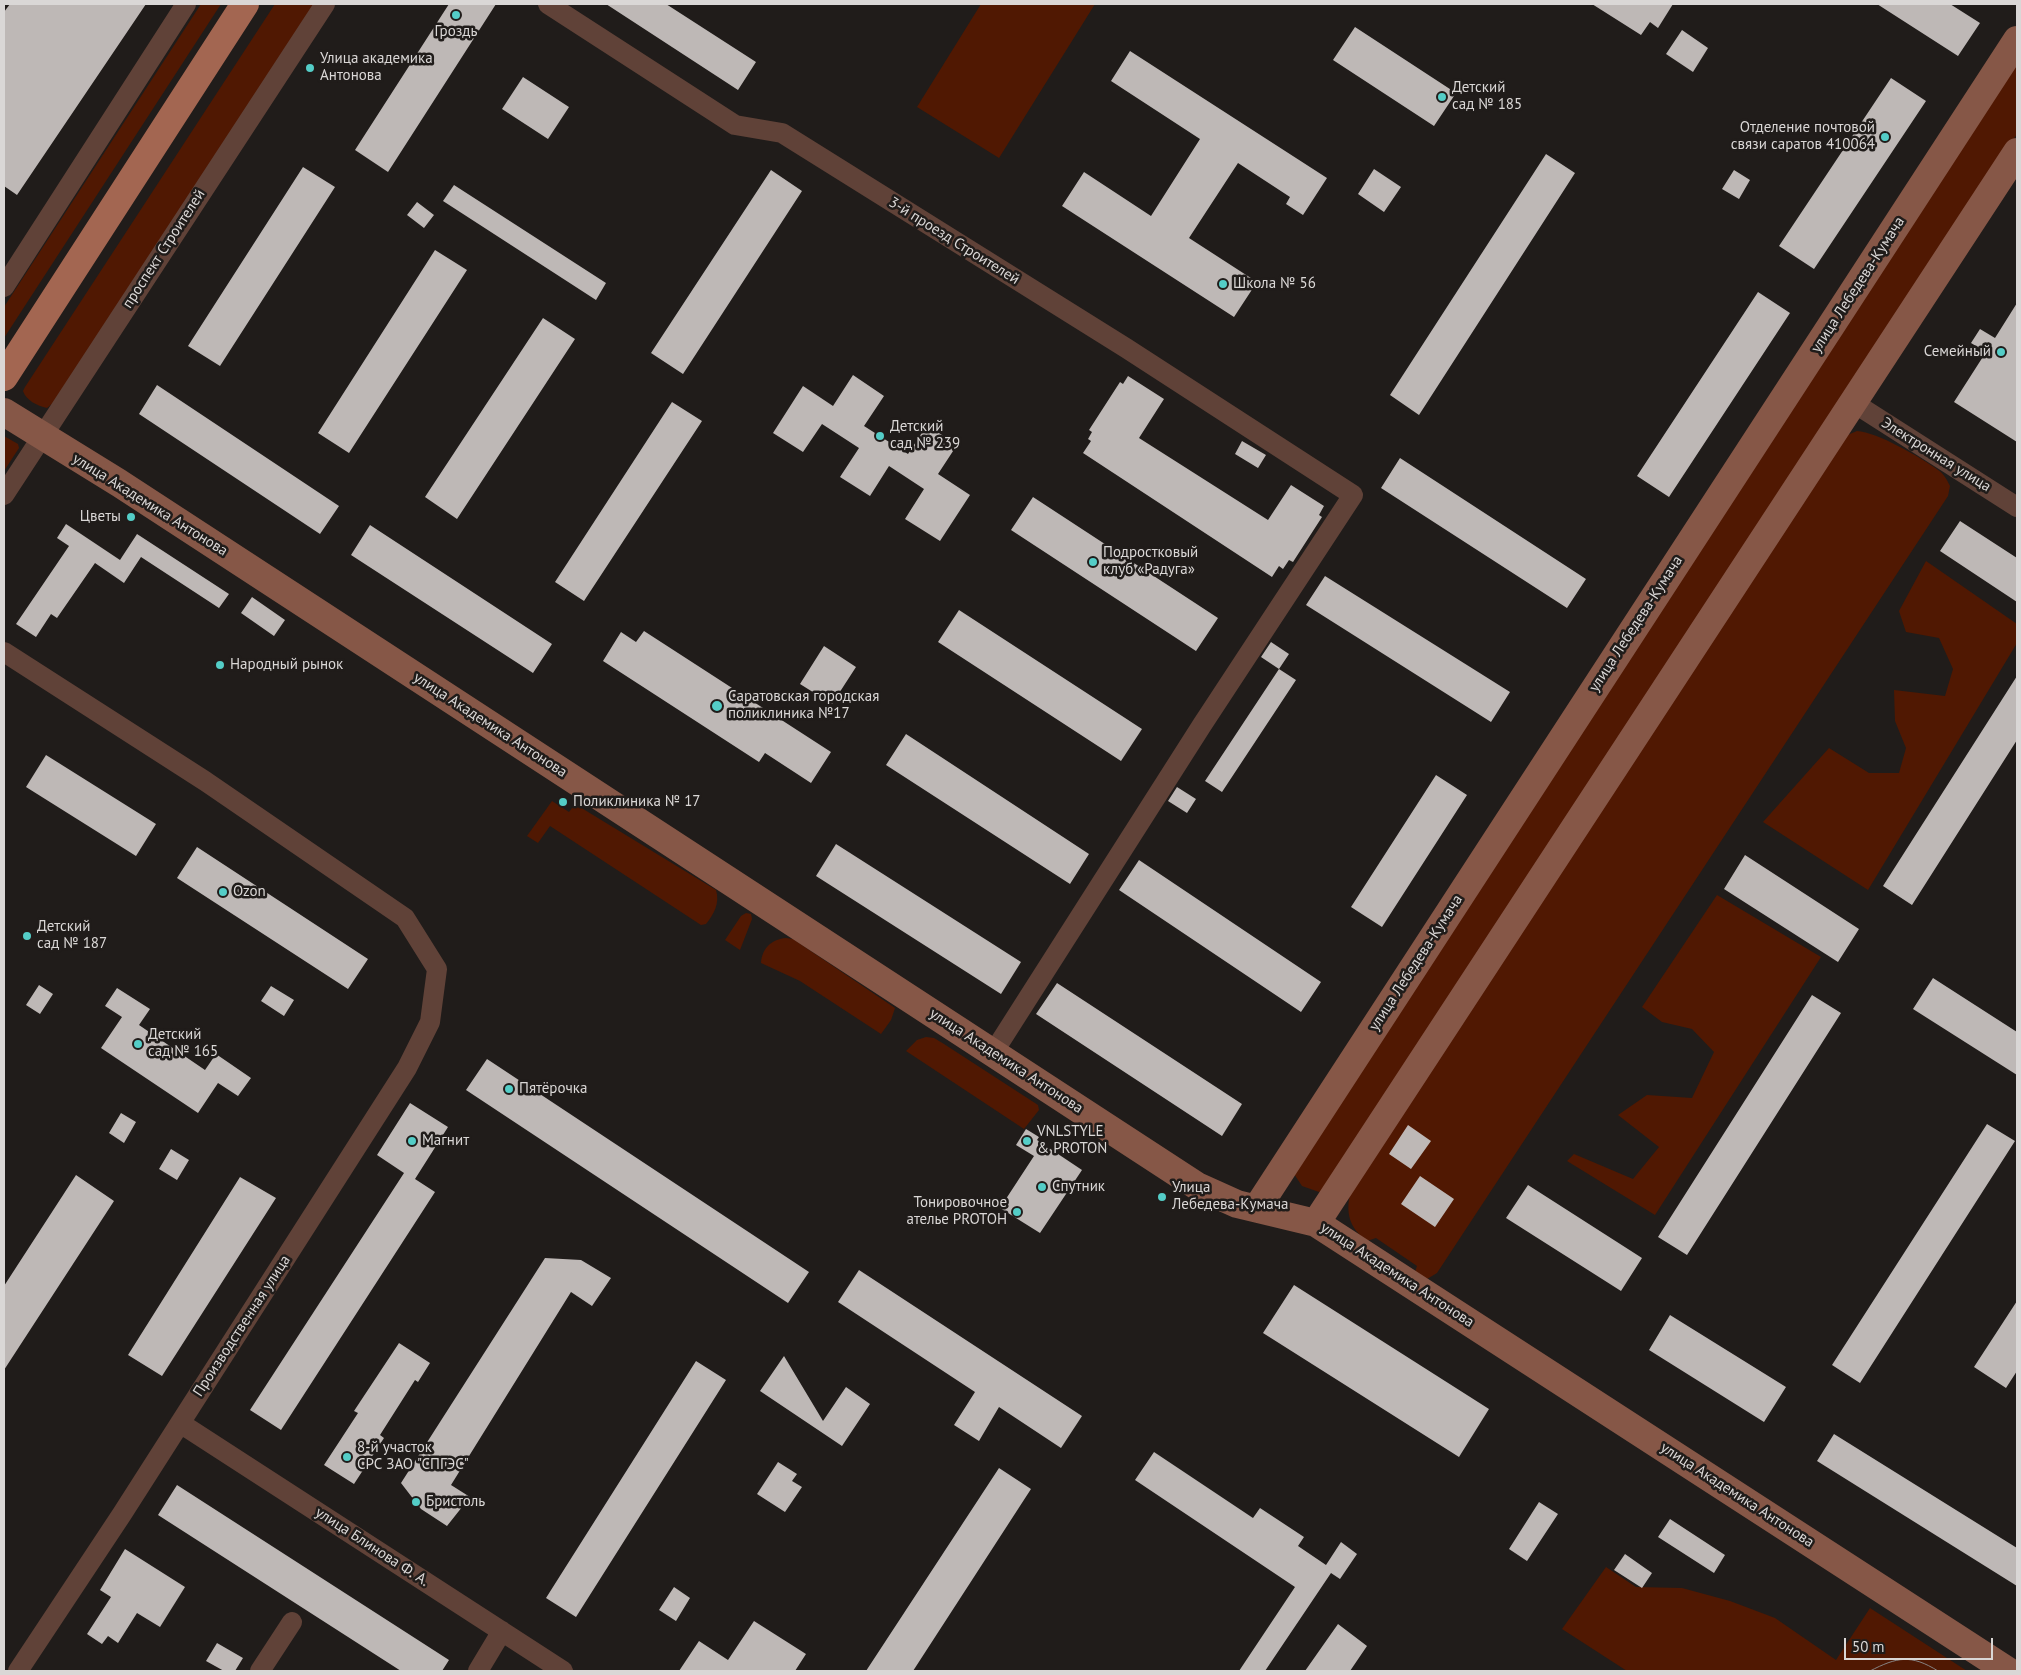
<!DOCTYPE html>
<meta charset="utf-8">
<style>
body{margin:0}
#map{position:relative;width:2021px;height:1675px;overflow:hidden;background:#201c1a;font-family:"PT Sans",sans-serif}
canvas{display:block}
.frame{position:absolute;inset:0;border:5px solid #dad7d6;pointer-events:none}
.scale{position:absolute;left:1844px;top:1638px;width:149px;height:22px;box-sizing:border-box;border:2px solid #dad7d6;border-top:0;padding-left:6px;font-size:15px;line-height:18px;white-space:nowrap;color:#dad7d6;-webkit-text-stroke:4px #201c1a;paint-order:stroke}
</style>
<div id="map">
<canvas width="2021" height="1675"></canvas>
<div class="frame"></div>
<div class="scale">50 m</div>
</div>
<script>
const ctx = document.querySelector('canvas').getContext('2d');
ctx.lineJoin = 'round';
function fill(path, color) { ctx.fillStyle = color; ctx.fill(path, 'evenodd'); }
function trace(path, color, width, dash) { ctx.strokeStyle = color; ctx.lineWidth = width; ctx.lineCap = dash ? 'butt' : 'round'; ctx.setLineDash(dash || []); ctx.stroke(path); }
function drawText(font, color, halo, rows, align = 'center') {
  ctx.font = font + ' "PT Sans",sans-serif'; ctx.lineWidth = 5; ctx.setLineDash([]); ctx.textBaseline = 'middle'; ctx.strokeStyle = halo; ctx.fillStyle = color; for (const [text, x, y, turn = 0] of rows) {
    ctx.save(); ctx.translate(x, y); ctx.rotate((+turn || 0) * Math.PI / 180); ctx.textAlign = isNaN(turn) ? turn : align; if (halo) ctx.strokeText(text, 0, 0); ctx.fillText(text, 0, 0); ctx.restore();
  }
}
fill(new Path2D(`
 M201 4H221L4 338V307Z
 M275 4H316L53 403 47 408C37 406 26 400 23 391L25 387Z
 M981 4H1095L999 158 917 107Z
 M2017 54V134L1326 1189 1319 1192 1302 1186 1294 1174Z
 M1857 431C1877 432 1922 458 1938 470 1944 474 1947 480 1950 486L1948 496 1437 1273 1427 1279 1415 1272 1417 1266 1376 1238 1367 1241C1349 1228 1345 1212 1351 1190L1845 436Z
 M4 436 18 444 19 448 4 471Z
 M1926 561 2017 624V643L1868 890 1763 822 1829 748 1869 773H1899L1906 748 1895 721 1894 690 1945 696 1953 669 1939 638 1906 632 1899 611Z
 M552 801 569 812 575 804 716 890C720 903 714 914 706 924L701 925 550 826 538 843 527 836Z
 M1717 895 1821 957 1655 1215 1567 1161 1574 1154 1633 1179 1659 1147 1618 1115 1647 1095 1692 1098 1714 1052 1692 1029 1662 1022 1642 1007Z
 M746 913 751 914 752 919 740 950 725 940 741 916Z
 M786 938 793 939 895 1008 891 1020 881 1034 800 981 761 963C762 948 772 939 786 938Z
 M926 1037 934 1038 944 1044 1038 1105 1039 1110 1024 1129 906 1051 917 1040Z
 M1606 1567 1636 1587 1682 1588 1730 1601 1775 1618 1836 1660 1870 1608 1967 1671H1627L1562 1629Z`), '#501802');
fill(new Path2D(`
 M10 4H146L17 195 4 186V12Z
 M449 4H496L388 172 355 150Z
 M606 4H666L756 62 738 90Z
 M1592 4H1673L1658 28 1650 22 1641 35Z
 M1877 4H1950L1980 23 1958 56Z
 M1355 27 1456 93 1434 126 1333 60Z
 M1682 30 1708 48 1693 72 1666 54Z
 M1130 51 1327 178 1303 215 1286 204 1290 197 1238 163 1189 238 1257 282 1234 317 1062 206 1084 172 1151 216 1200 139 1111 81Z
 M523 77 569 107 548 139 502 109Z
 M1891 78 1926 101 1814 269 1779 246Z
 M1546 154 1575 173 1419 415 1390 395Z
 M303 167 335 187 220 366 188 346Z
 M1374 169 1401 187 1384 212 1358 194Z
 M771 170 802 191 683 374 651 353Z
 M1734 170 1750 180 1739 199 1722 189Z
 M454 185 606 283 596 300 443 201Z
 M417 202 434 215 424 228 407 215Z
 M435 250 467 270 349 453 318 433Z
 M1758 292 1790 313 1669 497 1637 476Z
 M2017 303V442L1954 402 1986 352 1971 343 1980 329 1995 338Z
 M543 318 575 339 457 519 425 497Z
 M853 375 884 396 864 426 908 454 927 425 957 445 938 474 970 495 940 541 905 519 924 489 889 466 870 496 840 477 859 448 822 424 803 452 773 433 803 386 833 406Z
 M1128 376 1164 399 1139 438 1268 520 1291 485 1324 506 1319 515 1322 517 1293 562 1289 560 1283 569 1279 566 1272 577 1083 453 1091 441 1088 439 1092 432 1089 430 1120 382 1123 384Z
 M157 385 339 506 320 534 139 414Z
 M672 402 702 421 584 601 555 582Z
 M1242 441 1266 455 1258 468 1235 454Z
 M1400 458 1586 579 1567 608 1381 488Z
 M1033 497 1218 618 1196 651 1011 530Z
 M1960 521 2017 558V602L1940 551Z
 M66 524 120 560 137 534 229 594 219 608 141 557 124 583 95 563 57 618 51 614 36 637 16 624 69 546 57 538Z
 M370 525 552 644 533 673 351 555Z
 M1325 576 1510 692 1491 722 1306 605Z
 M252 597 285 620 274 636 241 613Z
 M959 610 1142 729 1121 761 938 642Z
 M644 631 831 752 811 783 765 753 759 762 603 661 621 632 636 642Z
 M1271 642 1289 654 1279 669 1261 657Z
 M824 646 856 667 832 704 800 684Z
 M1279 669 1296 680 1222 792 1205 781Z
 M2017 676V740L1912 905 1883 886Z
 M906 734 1089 854 1070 884 886 765Z
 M46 755 156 824 136 856 26 787Z
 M1436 775 1467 795 1382 927 1351 907Z
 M1177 787 1196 799 1187 813 1168 801Z
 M836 844 1021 962 1001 994 816 876Z
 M197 847 368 959 348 989 177 878Z
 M1745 855 1859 929 1838 962 1724 889Z
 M1139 860 1321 982 1301 1012 1119 890Z
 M1933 978 2017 1032V1075L1913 1009Z
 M1057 983 1242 1104 1222 1136 1036 1014Z
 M39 985 53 994 40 1014 26 1005Z
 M271 986 294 1000 284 1016 261 1001Z
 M117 988 150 1009 139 1025 205 1070 216 1054 251 1078 238 1096 218 1083 198 1113 101 1048 122 1017 105 1006Z
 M1812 995 1841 1013 1687 1255 1658 1237Z
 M487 1059 809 1272 788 1303 466 1090Z
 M410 1103 448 1127 415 1179 435 1192 281 1430 250 1410 404 1173 377 1155Z
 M121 1113 136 1122 124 1143 109 1133Z
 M1987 1124 2015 1141 1860 1383 1832 1365Z
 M1408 1125 1431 1141 1411 1169 1389 1154Z
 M1026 1129 1039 1137 1037 1140 1082 1170 1040 1233 1000 1208 1034 1156 1016 1145Z
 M171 1149 189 1160 177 1180 159 1169Z
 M76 1175 114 1201 4 1370V1286Z
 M1420 1176 1454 1199 1435 1227 1401 1204Z
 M240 1177 276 1198 162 1376 128 1355Z
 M1528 1185 1642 1258 1621 1291 1506 1218Z
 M545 1258 581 1260 611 1278 592 1306 571 1292 451 1485 470 1497 447 1526 421 1509 401 1483Z
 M859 1270 1082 1416 1061 1448 999 1407 979 1441 954 1425 975 1392 838 1302Z
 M1294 1285 1489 1409 1459 1457 1263 1333Z
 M2017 1301V1371L2006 1388 1974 1367Z
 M1670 1315 1786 1387 1764 1422 1649 1350Z
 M399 1343 430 1363 418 1382 415 1380 380 1435 384 1438 354 1484 324 1465 358 1413 354 1411Z
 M784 1356 823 1421 846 1387 870 1404 842 1446 760 1391Z
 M696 1361 726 1380 576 1617 546 1598Z
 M1834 1434 2017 1548V1586L1817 1461Z
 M1154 1452 1253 1518 1260 1508 1304 1537 1298 1546 1326 1565 1341 1542 1357 1554 1340 1579 1331 1573 1265 1671H1239L1295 1587 1135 1480Z
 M778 1462 797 1474 792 1481 802 1487 785 1512 757 1494Z
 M999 1468 1031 1489 913 1671H866Z
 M177 1485 449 1660 442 1671H401L158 1515Z
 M1539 1502 1558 1514 1527 1561 1509 1549Z
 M1670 1519 1725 1555 1714 1573 1658 1537Z
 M125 1549 185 1587 160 1627 137 1613 118 1643 108 1636 102 1644 87 1634 111 1597 100 1590Z
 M1625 1554 1652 1573 1642 1588 1614 1570Z
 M674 1587 690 1598 676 1621 659 1610Z
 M754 1621 806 1654 795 1671H679L699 1641 728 1660Z
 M1338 1624 1367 1646 1350 1671H1305Z
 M217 1643 243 1658 235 1671H224L206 1661Z`), '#beb8b6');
trace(new Path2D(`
 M548 4 735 125 782 133 1126 348 1353 495 1202 725 993 1053
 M4 287 186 4
 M1854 403 2017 507
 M4 495 325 4
 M4 652 205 781 405 918 437 969 430 1022 407 1068 122 1514 18 1671
 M180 1423 563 1671
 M260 1671 292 1622
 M478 1671 502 1631`), '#604238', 20);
trace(new Path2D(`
 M4 412 119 483 1197 1186 1237 1204 1316 1223 2008 1671
 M1257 1208 2017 40
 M1316 1223 2017 152`), '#865747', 28);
trace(new Path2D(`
 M4 377 245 4`), '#a36651', 28);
trace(new Path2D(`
 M1870 1671C1897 1657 1911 1654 1938 1671`), '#878382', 1);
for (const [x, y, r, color] of [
 [456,15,5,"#54cdc7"],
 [310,68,5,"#54cdc7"],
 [1442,97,5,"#54cdc7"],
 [1885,137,5,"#54cdc7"],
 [1223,284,5,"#54cdc7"],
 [2001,352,5,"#54cdc7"],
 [880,436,5,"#54cdc7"],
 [131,517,5,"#54cdc7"],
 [1093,562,5,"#54cdc7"],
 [220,665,5,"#54cdc7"],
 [717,706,6,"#54cdc7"],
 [563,802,5,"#54cdc7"],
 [223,892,5,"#54cdc7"],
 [27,936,5,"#54cdc7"],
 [138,1044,5,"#54cdc7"],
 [509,1089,5,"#54cdc7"],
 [412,1141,5,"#54cdc7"],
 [1027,1141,5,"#54cdc7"],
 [1042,1187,5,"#54cdc7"],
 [1162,1197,5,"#54cdc7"],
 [1017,1212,5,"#54cdc7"],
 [347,1457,5,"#54cdc7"],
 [416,1502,5,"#54cdc7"]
]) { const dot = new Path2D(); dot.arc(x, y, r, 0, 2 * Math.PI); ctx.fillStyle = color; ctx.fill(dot); trace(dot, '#201c1a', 2); }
drawText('15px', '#dad7d6', '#201c1a', [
 ["Гроздь",456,32,"center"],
 ["Улица академика",320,59],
 ["Антонова",320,76],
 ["Детский",1452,88],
 ["сад № 185",1452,105],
 ["Отделение почтовой",1875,128,"right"],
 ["связи саратов 410064",1875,145,"right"],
 ["Школа № 56",1233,284],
 ["Семейный",1991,352,"right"],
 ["Детский",890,427],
 ["сад № 239",890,444],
 ["Цветы",121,517,"right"],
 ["Подростковый",1103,553],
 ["клуб «Радуга»",1103,570],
 ["Народный рынок",230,665],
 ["Саратовская городская",728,697],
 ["поликлиника №17",728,714],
 ["Поликлиника № 17",573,802],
 ["Ozon",233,892],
 ["Детский",37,927],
 ["сад № 187",37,944],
 ["Детский",148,1035],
 ["сад № 165",148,1052],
 ["Пятёрочка",519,1089],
 ["VNLSTYLE",1037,1132],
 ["& PROTON",1037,1149],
 ["Магнит",422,1141],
 ["Спутник",1052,1187],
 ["Улица",1172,1188],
 ["Лебедева-Кумача",1172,1205],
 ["Тонировочное",1007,1203,"right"],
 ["ателье PROTOH",1007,1220,"right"],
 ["8-й участок",357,1448],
 ["СРС ЗАО \"СПГЭС\"",357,1465],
 ["Бристоль",426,1502]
], 'left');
drawText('15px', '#dad7d6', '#201c1a', [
 ["3-й проезд Строителей",954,241,32],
 ["проспект Строителей",164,249,-57],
 ["улица Лебедева-Кумача",1858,285,-57],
 ["Электронная улица",1936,455,32],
 ["улица Академика Антонова",150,505,32],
 ["улица Лебедева-Кумача",1636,624,-57],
 ["улица Академика Антонова",490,725,33],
 ["улица Лебедева-Кумача",1416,963,-57],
 ["улица Академика Антонова",1006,1061,33],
 ["улица Академика Антонова",1397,1275,33],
 ["Производственная улица",242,1326,-57],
 ["улица Академика Антонова",1737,1495,33],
 ["улица Блинова Ф. А.",372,1547,33]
]);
</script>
